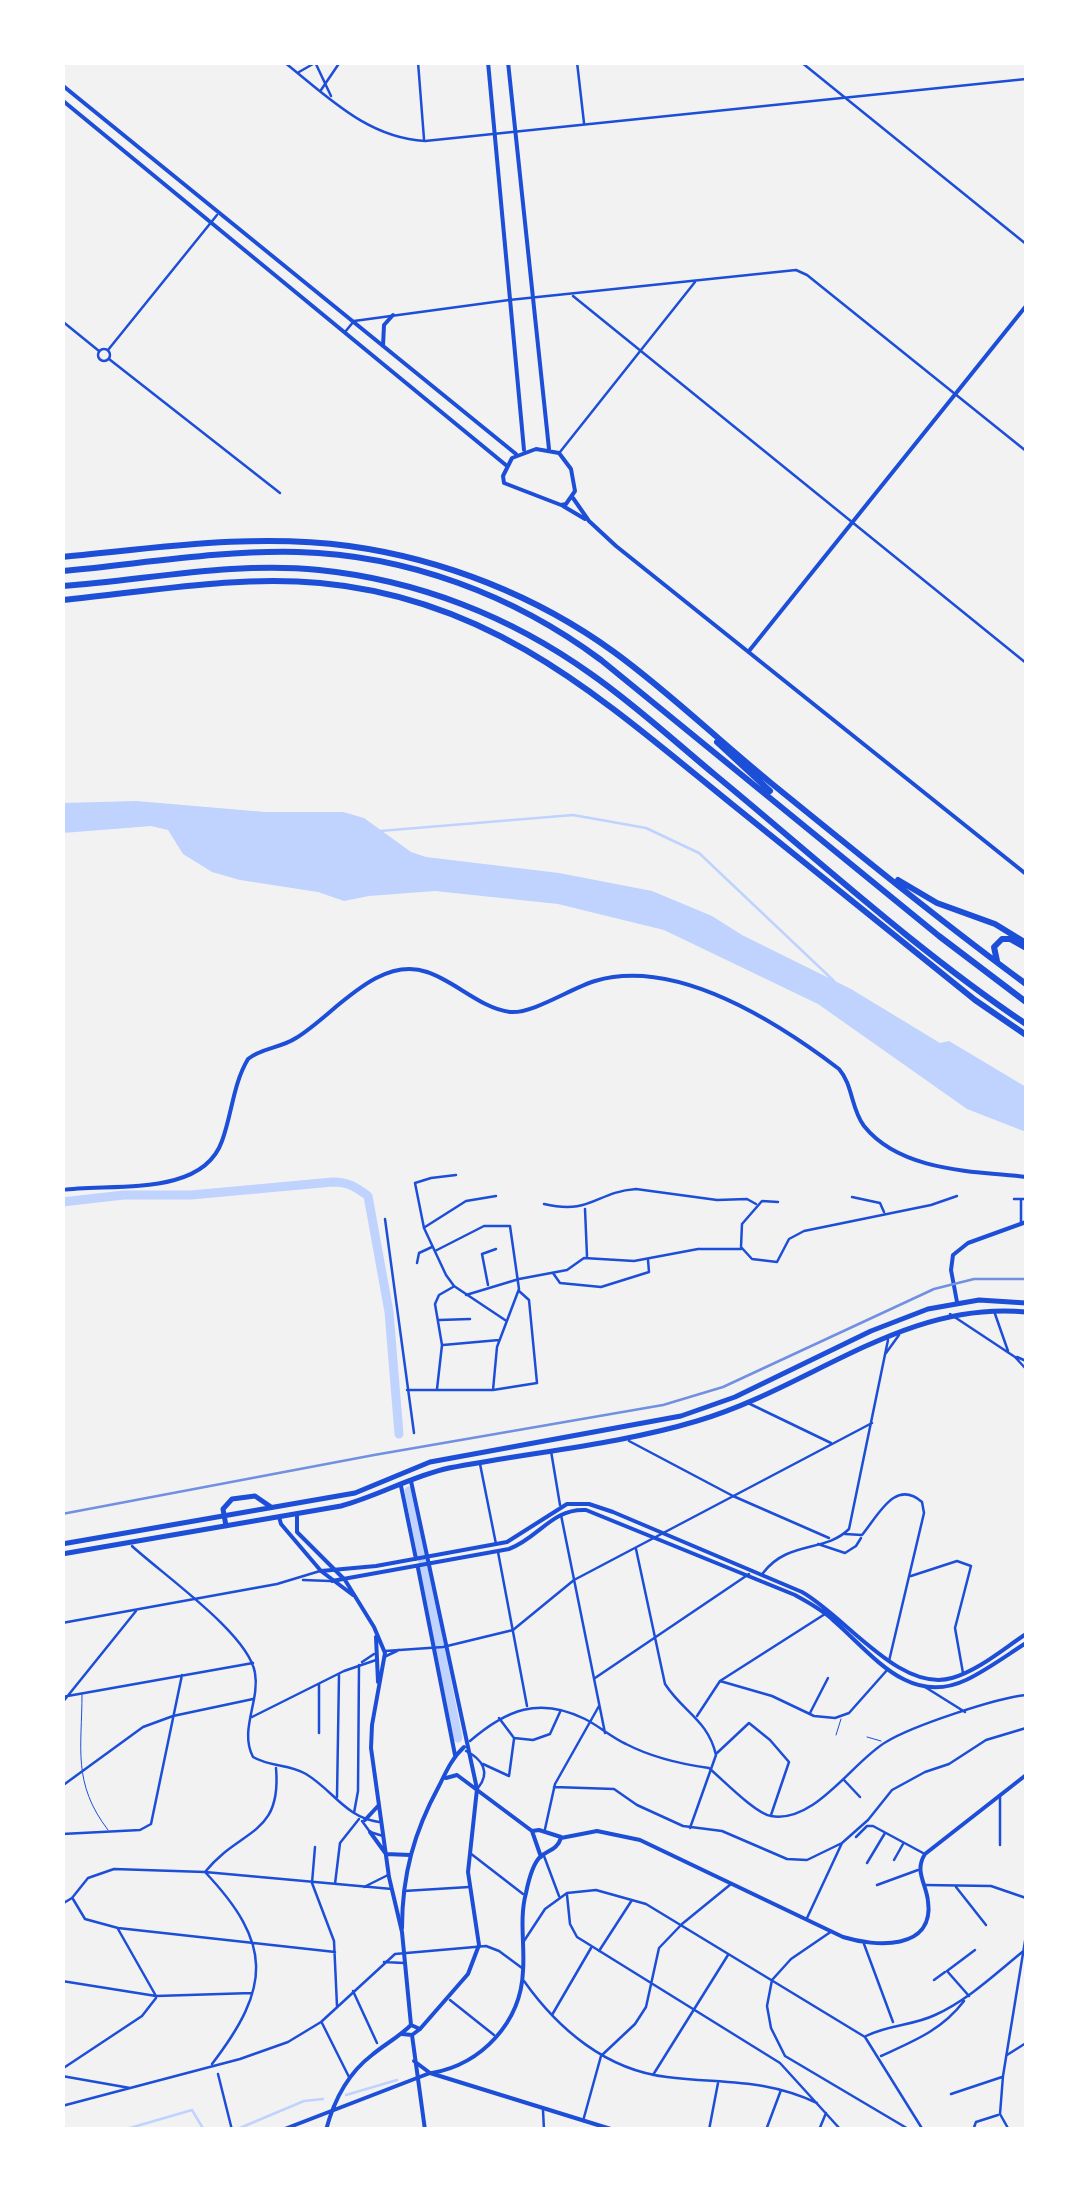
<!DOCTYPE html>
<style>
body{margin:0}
#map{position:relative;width:1089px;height:2192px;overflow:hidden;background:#f2f2f2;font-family:"Noto Sans",sans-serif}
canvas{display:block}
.frame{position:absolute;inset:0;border:65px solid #fff;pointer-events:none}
</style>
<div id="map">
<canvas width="1089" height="2192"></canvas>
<div class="frame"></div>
</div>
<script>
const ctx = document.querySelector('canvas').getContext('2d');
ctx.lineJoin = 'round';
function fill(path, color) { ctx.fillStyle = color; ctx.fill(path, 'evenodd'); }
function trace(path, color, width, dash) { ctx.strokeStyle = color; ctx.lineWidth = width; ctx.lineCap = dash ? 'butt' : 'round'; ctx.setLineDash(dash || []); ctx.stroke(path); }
fill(new Path2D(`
 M136 801 265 812H343L364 818 411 852 426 857 559 873 652 891 712 916 742 935 851 989 940 1043 949 1041 1026 1087V1132L967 1109 818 1004 664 930 558 904 435 891 369 896 344 901 318 892 240 880 212 872 183 854 168 830 151 826 63 833V803Z`), '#bfd3fe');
trace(new Path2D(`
 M380 831 573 815 646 828 699 853 834 981
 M346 2095 397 2080
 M123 2130 192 2110 204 2130
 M235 2130 304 2101 323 2099`), '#bfd3fe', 2.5);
trace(new Path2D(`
 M62 1202 124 1195H191L333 1182C348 1182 356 1187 368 1196L389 1312 399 1434
 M409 1491 458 1738`), '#bfd3fe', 9);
trace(new Path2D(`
 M82 1694C82 1748 72 1783 108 1830
 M836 1735 841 1719
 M867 1737 881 1741`), '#1d4ed8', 1);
trace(new Path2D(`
 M284 62C327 96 367 138 425 141L1026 79
 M315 62 331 96
 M418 62 424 139
 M577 62 584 123
 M801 62 1026 244
 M299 72 313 64
 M321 90 340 62
 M573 296 1026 663
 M62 321 99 351
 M345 332 354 321 509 300 796 270 807 275 1026 451
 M98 355a6 6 0 1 1 12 0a6 6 0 1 1-12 0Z
 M108 350 217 215
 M109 359 280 493
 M560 452 695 282
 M456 1175 431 1178 415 1183 424 1228 446 1275 454 1286 505 1320
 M852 1197 880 1203 884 1212
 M1014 1199H1026
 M778 1202 762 1201 742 1224 741 1247 752 1259 777 1262 789 1239 804 1231 931 1205 957 1196
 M544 1204C592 1215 595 1192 636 1189L717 1200 747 1199 756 1204
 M585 1209 587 1256
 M385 1219 414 1433
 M1021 1223V1199
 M425 1227 466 1201 496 1196
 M435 1251 484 1226H510L519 1289 497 1347 493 1390
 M417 1263 419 1253 432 1247
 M553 1273 560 1283 601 1287 649 1272 648 1260
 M488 1285 482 1254 496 1249
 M466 1295 519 1279 567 1270 584 1258 634 1261 698 1249H741
 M994 1311 1008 1351
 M950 1314 1015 1357 1026 1369
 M439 1320 470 1319
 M443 1345 499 1340
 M886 1353 899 1335
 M1017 1357 1026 1361
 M437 1389 442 1345 435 1304 439 1295 453 1287
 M407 1390H493L537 1383 529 1300 519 1291
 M748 1403 831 1443
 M629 1441 733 1496 829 1538
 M551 1451 560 1505
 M480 1464 496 1544
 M561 1515 605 1733
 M845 1534 862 1535C878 1516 895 1478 922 1502L924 1513 889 1661
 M818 1544 845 1553 856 1546 861 1538
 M132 1546C162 1574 249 1634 255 1673 260 1701 239 1730 253 1757 270 1767 289 1764 306 1774 334 1791 345 1817 379 1822
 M636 1549 665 1684C683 1712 708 1720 716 1755L690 1828
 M498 1552 527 1706
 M763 1573C788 1540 825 1553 849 1529L888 1340
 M911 1576 957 1561 971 1566 955 1628 963 1673
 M303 1580 330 1581
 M62 1623 277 1584 320 1571
 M385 1651 443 1647 513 1630 574 1580 872 1423
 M384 1657 399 1650
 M362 1662 374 1654
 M595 1678 749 1574
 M720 1681 772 1696 814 1716 835 1718 849 1713 888 1669
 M319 1684V1733
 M925 1687 965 1712
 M62 1697 253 1663
 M62 1703 136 1611
 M810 1713 828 1678
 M697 1716 720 1681 825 1614
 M252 1717 344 1671 376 1660
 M499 1718 514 1738 533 1740 550 1734 560 1712
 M470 1741C506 1710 539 1696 585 1719 599 1726 611 1737 626 1744 651 1757 680 1764 709 1768
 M466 1751C482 1759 491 1772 478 1788
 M717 1753 749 1723 770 1740 789 1762 771 1815
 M483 1764 509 1776 514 1739
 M710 1769C723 1780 756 1814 771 1816 815 1824 853 1761 886 1742 912 1726 996 1698 1026 1695
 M844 1780 860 1797
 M62 1786 143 1727 173 1716 253 1699
 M554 1787 614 1789 637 1805 683 1826 722 1831 787 1859 807 1860 842 1843 868 1820 892 1790 925 1772 949 1764 986 1740 1026 1728
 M337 1797 339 1675
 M354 1813 358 1791 359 1665
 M362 1821 370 1832 383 1836
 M545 1829 555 1784 599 1706
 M62 1834 140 1830 151 1824 182 1675
 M856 1837 867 1826H873L923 1853
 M1000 1845V1795
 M315 1847 312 1883 334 1941 337 2006
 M470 1853 523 1894
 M544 1856 559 1896
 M894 1860 903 1844
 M867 1863 885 1833
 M335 1884 340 1843 359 1819
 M877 1885 918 1870
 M925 1885 991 1886 1026 1898
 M364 1887 388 1875
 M956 1887 986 1925
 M404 1891 469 1887
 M567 1895 570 1924 577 1937 780 2063 841 2130
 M73 1899 85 1919 118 1928 335 1952
 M62 1904 72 1898 88 1878 114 1869 205 1872 392 1889
 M807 1918 842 1843
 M118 1929 156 1996
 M832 1931 791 1959 772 1980 767 2006 771 2028 785 2056 910 2130
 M524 1941 545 1909 567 1893 596 1890 646 1904 865 2037 923 2130
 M864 1944 893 2022
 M599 1951 632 1900
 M384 1962 404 1963
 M934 1980 945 1972
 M62 1981 156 1996 252 1993
 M524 1981C558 2029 606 2070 667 2077 723 2084 763 2078 817 2103
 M353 1991 377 2043
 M969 1996 947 1971 975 1950
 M450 2000 494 2035
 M552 2015 591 1948
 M322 2023 349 2077
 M866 2036C890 2024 912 2026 935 2015 970 1999 997 1972 1026 1949
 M1007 2055 1026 2043
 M881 2056C914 2041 942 2030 964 2001
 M212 2064C271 1987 273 1944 205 1872 240 1828 282 1837 276 1768
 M62 2069 142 2016 156 1998
 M218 2074 232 2130
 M653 2075 728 1955
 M62 2076 130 2088
 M951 2094 1002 2077
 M62 2106 240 2059 288 2042 321 2022 395 1954 486 1946 499 1951 522 1968
 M543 2110 544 2130
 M583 2121 601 2056 635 2024 646 2007 659 1948 682 1924 731 1884
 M709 2130 718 2083
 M766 2130 781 2090
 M819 2130 826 2113
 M973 2130 976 2122 998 2115
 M1009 2130 1000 2114 1003 2076 1026 1935`), '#1d4ed8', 2.5);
trace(new Path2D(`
 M488 62 524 450
 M508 62 549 449
 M62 85 516 454
 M62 100 507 466
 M383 346 384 325 393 315
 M536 449 559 453 571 469 575 491 566 504 561 505 504 483 503 476 512 458Z
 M573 498 589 521 616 546 1026 874
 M563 506 585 519
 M749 651 1026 306
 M62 1190C111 1183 202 1198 222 1141 232 1114 233 1084 248 1059 261 1048 281 1048 296 1038 333 1016 377 955 427 972 455 981 480 1008 510 1012 533 1014 571 988 595 981 677 957 777 1022 839 1069 853 1085 851 1109 864 1126 901 1172 974 1171 1026 1177
 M957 1302 951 1270 953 1255 968 1243 1026 1222
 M411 1481 477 1789 468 1872 479 1945 468 1974 420 2029
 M401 1486 416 1559
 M418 1568 455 1755
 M321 1571 376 1566 507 1542 567 1504H589L613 1512 802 1592C846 1617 900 1693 952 1678 979 1670 1003 1649 1026 1634
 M332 1581 509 1549C539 1538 552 1508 586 1510L795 1595C809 1603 823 1610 834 1621 872 1654 909 1707 966 1680 987 1670 1007 1655 1026 1643
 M446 1778 457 1775 532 1831
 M532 1831 539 1830 561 1837
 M532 1831 541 1857
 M402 1928C402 1875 414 1832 439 1786 446 1772 452 1758 464 1747
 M432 2073C482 2064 521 2022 523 1971 525 1945 519 1919 526 1893 528 1883 532 1865 540 1857 548 1850 557 1850 561 1838L597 1831 640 1840 843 1937C875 1947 935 1951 928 1901 926 1883 914 1871 925 1854L1026 1775`), '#1d4ed8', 4);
trace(new Path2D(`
 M297 1514V1532L345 1580 374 1627 385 1653 372 1725 371 1748 389 1877 402 1932 411 2025C399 2037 385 2044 372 2055 347 2074 334 2100 326 2130
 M279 1517 281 1524 321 1571 353 1595
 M376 1637 378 1682
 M365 1820 378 1806
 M370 1832 386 1854 410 1855
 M402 2034 412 2035 420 2029 411 2025
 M412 2035 425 2130
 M414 2061 430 2073 614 2130
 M282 2130 430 2073`), '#1d4ed8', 4);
trace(new Path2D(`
 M226 1526 223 1509 232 1499 255 1496 271 1507
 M62 1544 355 1493 430 1462 681 1416 735 1397 871 1331 928 1309 979 1300 1026 1303
 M62 1554 341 1506C378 1496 412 1476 449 1468 531 1452 617 1445 697 1421 810 1388 904 1300 1026 1312`), '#1d4ed8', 5);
trace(new Path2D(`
 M62 557C157 548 254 533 349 546 443 559 537 596 614 652 669 692 718 740 771 783 855 851 939 920 1026 984
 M62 571C140 564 220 550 298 552 407 555 514 595 601 660L939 936 1026 1002
 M62 586C147 580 234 561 319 570 417 580 510 616 591 674 634 704 673 740 714 774 816 858 916 950 1026 1024
 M62 600C147 592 235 575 320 583 495 599 603 700 733 805 814 870 895 935 975 1000L1026 1035
 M717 742 770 791
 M898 880 937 903 995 924 1026 943
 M997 961 994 947 1002 939H1010L1026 948`), '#1d4ed8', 6);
trace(new Path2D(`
 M62 1514 374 1455 663 1405 723 1387 934 1289 974 1279H1026`), '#7290e2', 2.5);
</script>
